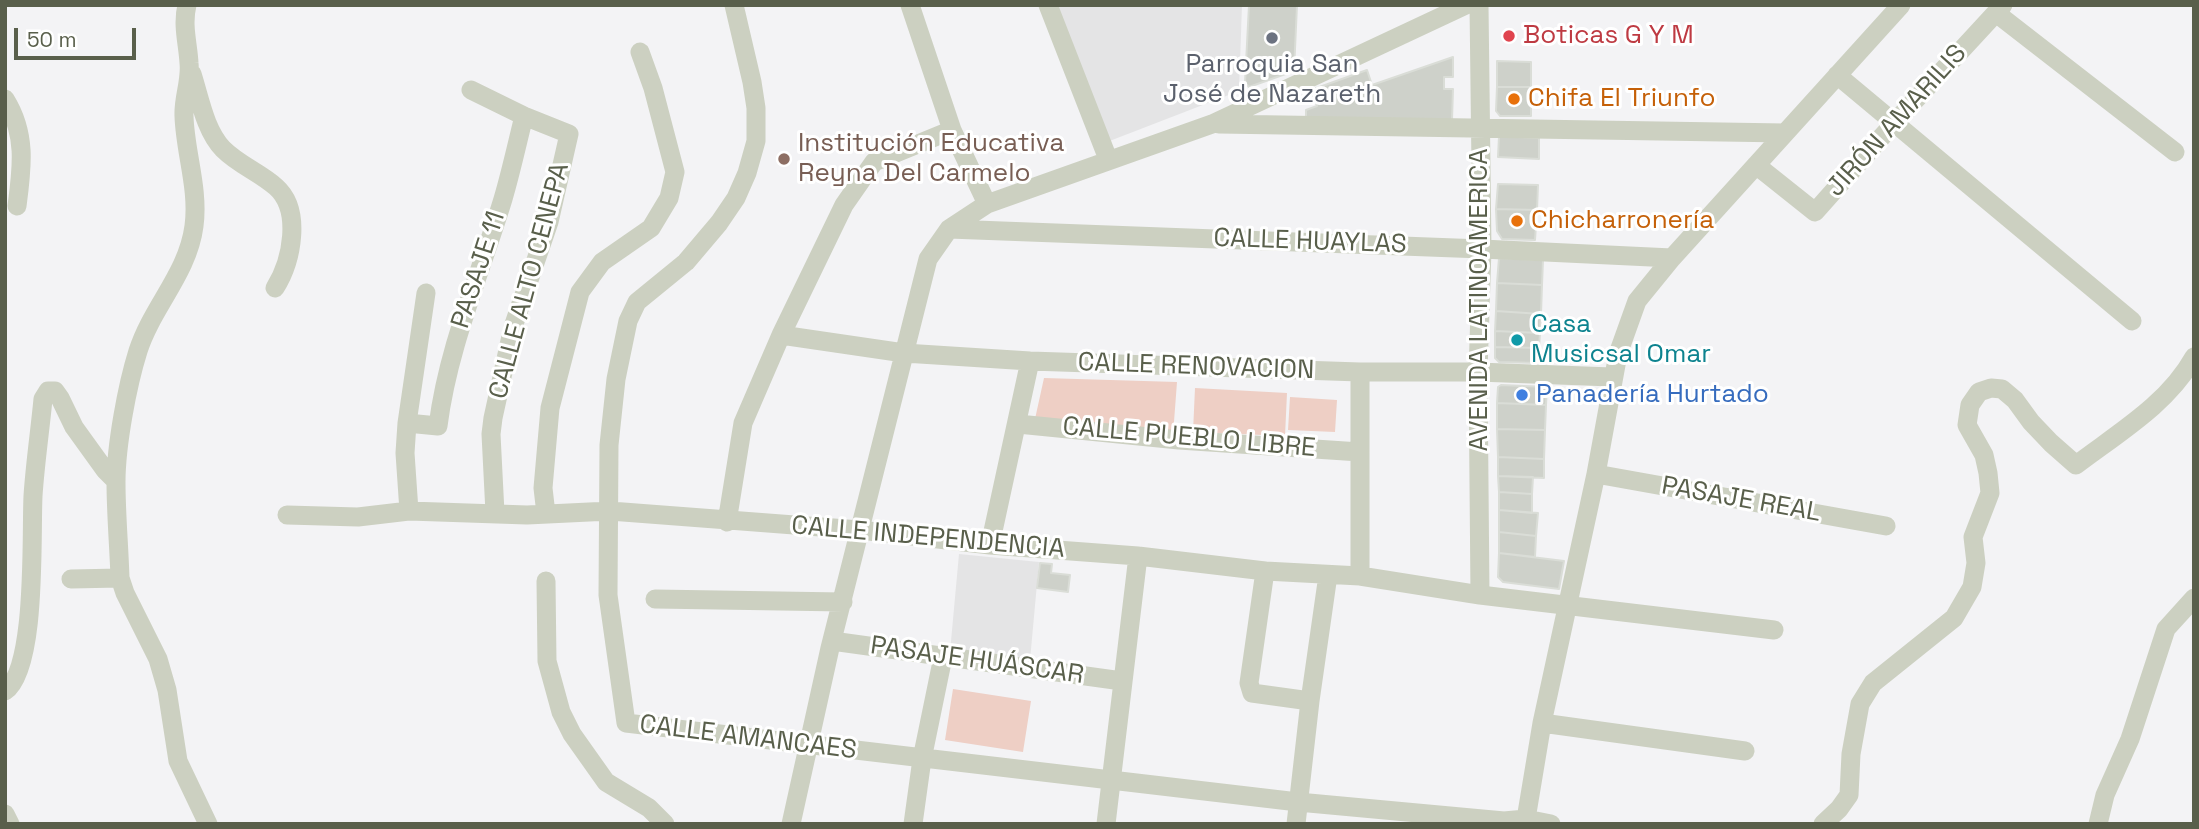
<!DOCTYPE html>
<meta charset="utf-8">
<style>
body{margin:0}
#map{position:relative;width:2199px;height:829px;overflow:hidden;background:#f3f3f5;font-family:"Space Grotesk",sans-serif}
canvas{display:block}
.frame{position:absolute;inset:0;border:7px solid #595f4b;pointer-events:none}
.scale{position:absolute;left:14px;top:28px;width:122px;height:32px;box-sizing:border-box;border:4px solid #595f4b;border-top:0;padding-left:9px;font-size:21px;line-height:24px;white-space:nowrap;color:#595f4b;-webkit-text-stroke:5px #fff;paint-order:stroke}
</style>
<div id="map">
<canvas width="2199" height="829"></canvas>
<div class="frame"></div>
<div class="scale">50 m</div>
</div>
<script>
const ctx = document.querySelector('canvas').getContext('2d');
ctx.lineJoin = 'round';
function fill(path, color) { ctx.fillStyle = color; ctx.fill(path, 'evenodd'); }
function trace(path, color, width, dash) { ctx.strokeStyle = color; ctx.lineWidth = width; ctx.lineCap = dash ? 'butt' : 'round'; ctx.setLineDash(dash || []); ctx.stroke(path); }
function drawText(font, color, halo, rows, align = 'center') {
  ctx.font = font + ' "Space Grotesk",sans-serif'; ctx.lineWidth = 6; ctx.setLineDash([]); ctx.textBaseline = 'middle'; ctx.strokeStyle = halo; ctx.fillStyle = color; for (const [text, x, y, turn = 0] of rows) {
    ctx.save(); ctx.translate(x, y); ctx.rotate((+turn || 0) * Math.PI / 180); ctx.textAlign = isNaN(turn) ? turn : align; if (halo) ctx.strokeText(text, 0, 0); ctx.fillText(text, 0, 0); ctx.restore();
  }
}
fill(new Path2D(`
 M1055 5H1242L1239 91 1107 142Z
 M959 554 1039 562 1030 660 950 652Z`), '#e4e4e5');
fill(new Path2D(`
 M1044 378 1177 382 1173 435 1035 419Z
 M1195 388 1287 393 1285 436 1193 432Z
 M1290 397 1337 400 1335 432 1288 430Z
 M953 689 1031 701 1023 752 945 740Z`), '#eecfc5');
const building = new Path2D(`
 M1249 5H1297L1294 71 1249 87 1245 83Z
 M1453 57V77H1444V89H1453L1452 120 1306 119V110L1317 106 1311 90 1367 70 1372 85Z
 M1497 61 1531 62V87H1497Z
 M1497 87H1531V116H1500L1496 111Z
 M1499 136 1539 138V159L1498 157Z
 M1498 184 1538 185 1537 210 1496 209Z
 M1496 209 1537 210 1535 240 1502 239 1497 231Z
 M1499 258 1543 260 1542 285 1497 283Z
 M1497 283 1542 285 1541 314 1496 311Z
 M1496 311 1541 314 1540 333 1495 331Z
 M1495 331 1540 333 1539 348 1495 347Z
 M1495 347 1539 348V363L1499 362 1495 358Z
 M1501 385 1547 387 1546 405 1497 403 1498 387Z
 M1497 403 1546 405 1545 430 1497 429Z
 M1497 429 1545 430 1544 459 1498 457Z
 M1498 457 1544 459V478L1498 476Z
 M1498 476 1533 477 1532 494 1499 492Z
 M1499 492 1532 494V513L1499 510Z
 M1499 510 1538 513 1536 536 1499 532Z
 M1499 532 1536 536 1535 557 1499 553Z
 M1499 553 1564 561 1559 589 1503 582 1498 577Z
 M1040 563 1052 564 1051 573 1070 575 1068 592 1037 588Z`);
fill(building, '#ced1ca');
trace(building, '#daddd7', 2);
trace(new Path2D(`
 M187 5C182 25 188 44 189 63 191 81 183 98 184 116 185 152 199 189 194 226 188 273 152 307 138 351 127 386 116 446 116 482 116 514 119 546 120 578L125 593 158 659 167 690 178 761 208 824
 M734 5 752 82 756 108V141L747 173 736 198 719 223 686 262 637 302 628 321 616 379 609 445 608 595 626 723 1298 802 1504 821 1526 819 1551 824
 M910 5 952 130 987 204
 M1048 5 1108 159
 M1479 5 1482 249 1478 372 1480 595
 M1996 13 2175 152
 M192 74C200 99 205 130 223 149 239 165 259 172 276 187 302 210 292 261 275 288
 M1837 75 2132 321
 M471 90 524 116 569 134 549 222 513 327 493 418 491 434 495 513
 M5 99C27 134 22 168 17 206
 M1219 124 1785 133
 M1756 165 1815 212 1895 122 2003 5
 M949 229 1482 249 1672 258
 M781 335 904 353 1030 361 1360 372H1478L1612 377
 M407 423 438 426C448 347 480 275 503 199 511 172 517 144 524 116
 M1018 424 1179 440 1360 452
 M1596 474 1886 526
 M409 511 405 453 407 423 426 293
 M546 514 543 488 550 408 580 292 602 262 651 228 669 198 675 172 653 88 640 52
 M287 515 358 517 409 511 527 515 610 511 860 530 990 545 1138 556 1265 571 1360 576 1480 595 1774 630
 M727 522 743 423 781 335 844 205 874 162 952 130
 M990 545 1030 361
 M1265 571 1249 683 1252 693 1310 701
 M1360 576V372
 M71 579 120 578
 M546 581 547 661 561 712 572 734 606 782 649 808 665 824
 M655 599 843 602
 M832 641 1122 681
 M5 691C37 669 31 536 33 496 35 464 40 431 43 399L48 391H55L60 398 74 427 105 470 116 481
 M1542 723 1745 751
 M5 814 10 824
 M1526 819 1542 723 1596 474 1618 354 1637 301 1672 258 1901 5
 M791 824 830 648 928 259 949 229 987 204 1212 124 1466 5
 M913 824 922 759 943 657
 M1106 824 1138 556
 M1296 824 1310 701 1328 575
 M1823 824 1839 809 1849 795 1851 754 1860 704 1873 683 1954 618 1972 587 1976 563 1973 537 1990 493 1988 473 1984 455 1967 425 1970 405 1979 392 1991 388 2002 389 2015 400 2031 422 2051 443 2076 465C2118 433 2168 404 2194 357
 M2098 824 2105 795 2130 739 2166 629 2194 598`), '#ccd0c1', 19);
for (const [x, y, r, color] of [
 [1509,36,7,"#e0444e"],
 [1272,38,7,"#6b7280"],
 [1514,99,7,"#e8710a"],
 [784,159,7,"#8d6e63"],
 [1517,221,7,"#e8710a"],
 [1517,340,7,"#0f9aa8"],
 [1522,395,7,"#3f7fe0"]
]) { const dot = new Path2D(); dot.arc(x, y, r, 0, 2 * Math.PI); ctx.fillStyle = color; ctx.fill(dot); trace(dot, '#fff', 2.5); }
drawText('26px', '#be3a42', '#fff', [
 ["Boticas G Y M",1523,36]
], 'left');
drawText('26px', '#5b616d', '#fff', [
 ["Parroquia San",1272,65],
 ["José de Nazareth",1272,95]
]);
drawText('26px', '#c56008', '#fff', [
 ["Chifa El Triunfo",1528,99],
 ["Chicharronería",1531,221]
], 'left');
drawText('26px', '#595f4b', '#fff', [
 ["JIRÓN AMARILIS",1897,121,-48],
 ["CALLE HUAYLAS",1310,242,2],
 ["PASAJE 11",479,270,-72],
 ["CALLE ALTO CENEPA",530,281,-75],
 ["AVENIDA LATINOAMERICA",1480,300,-90],
 ["CALLE RENOVACION",1196,367,2],
 ["CALLE PUEBLO LIBRE",1189,438,5],
 ["PASAJE REAL",1741,500,10],
 ["CALLE INDEPENDENCIA",928,538,5],
 ["PASAJE HUÁSCAR",977,661,8],
 ["CALLE AMANCAES",748,738,7]
]);
drawText('26px', '#785e54', '#fff', [
 ["Institución Educativa",798,144],
 ["Reyna Del Carmelo",798,174]
], 'left');
drawText('26px', '#0d838f', '#fff', [
 ["Casa",1531,325],
 ["Musicsal Omar",1531,355]
], 'left');
drawText('26px', '#366cbe', '#fff', [
 ["Panadería Hurtado",1536,395]
], 'left');
</script>
